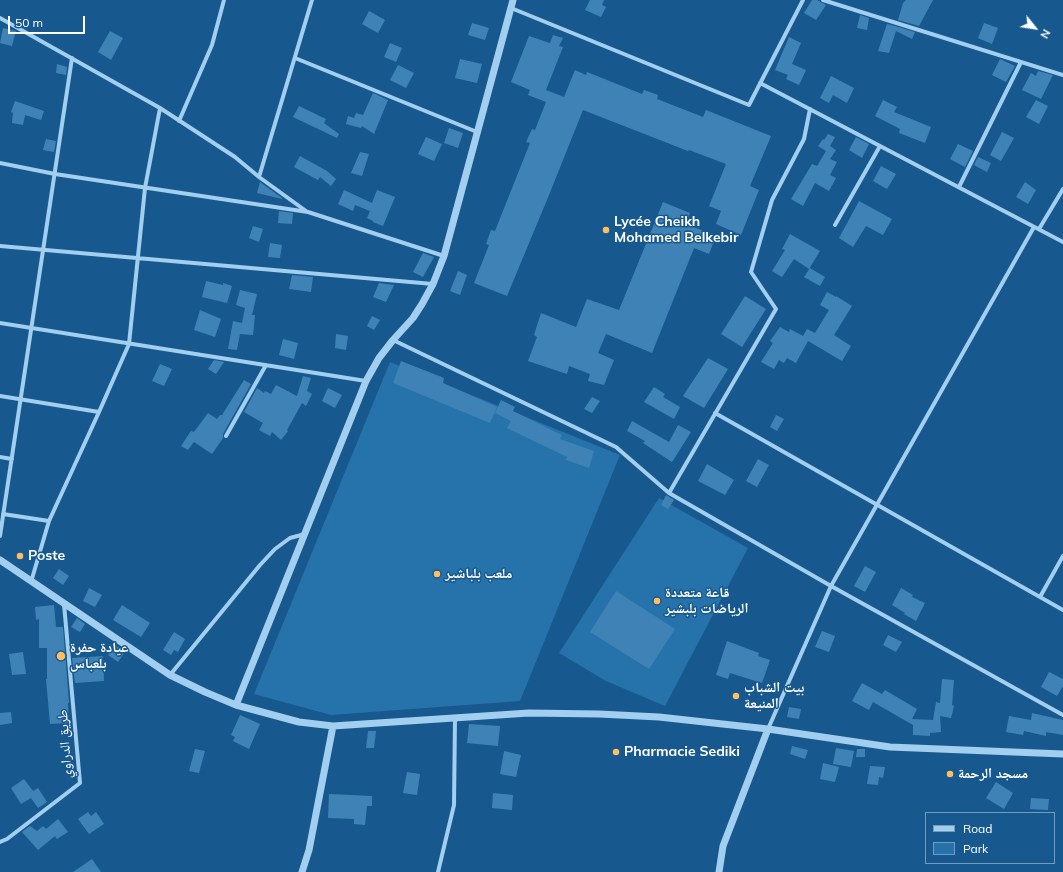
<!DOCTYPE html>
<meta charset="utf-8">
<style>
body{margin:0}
#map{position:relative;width:1063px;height:872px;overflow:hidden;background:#17598e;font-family:Mulish,sans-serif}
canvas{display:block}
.legend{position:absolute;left:925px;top:812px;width:130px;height:52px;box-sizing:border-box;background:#17598e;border:1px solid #749bbb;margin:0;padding:5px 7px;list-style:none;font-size:12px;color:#fff}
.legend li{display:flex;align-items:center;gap:8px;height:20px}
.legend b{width:20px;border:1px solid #749bbb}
.north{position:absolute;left:1015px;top:8px;width:40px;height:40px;-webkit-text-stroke:3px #17598e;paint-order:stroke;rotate:120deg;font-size:11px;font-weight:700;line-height:16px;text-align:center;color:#fff}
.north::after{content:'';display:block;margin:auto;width:14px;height:18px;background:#fff;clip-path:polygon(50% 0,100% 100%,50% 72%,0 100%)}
.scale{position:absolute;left:8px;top:16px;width:77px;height:18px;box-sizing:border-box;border:2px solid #fff;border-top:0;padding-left:5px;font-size:12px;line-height:14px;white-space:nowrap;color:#fff;-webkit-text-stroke:3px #17598e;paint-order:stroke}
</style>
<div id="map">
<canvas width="1063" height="872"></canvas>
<ul class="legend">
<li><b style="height:5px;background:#a2ceef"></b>Road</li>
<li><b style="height:11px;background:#2672aa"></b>Park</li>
</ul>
<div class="north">N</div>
<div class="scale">50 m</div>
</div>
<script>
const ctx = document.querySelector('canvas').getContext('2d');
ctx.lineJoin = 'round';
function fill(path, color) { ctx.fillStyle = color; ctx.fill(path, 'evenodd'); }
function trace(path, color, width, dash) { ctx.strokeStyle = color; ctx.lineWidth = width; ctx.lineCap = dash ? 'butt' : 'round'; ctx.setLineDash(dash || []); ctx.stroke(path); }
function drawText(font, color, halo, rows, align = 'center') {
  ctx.font = font + ' Mulish,"Noto Naskh Arabic",sans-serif'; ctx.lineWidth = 3; ctx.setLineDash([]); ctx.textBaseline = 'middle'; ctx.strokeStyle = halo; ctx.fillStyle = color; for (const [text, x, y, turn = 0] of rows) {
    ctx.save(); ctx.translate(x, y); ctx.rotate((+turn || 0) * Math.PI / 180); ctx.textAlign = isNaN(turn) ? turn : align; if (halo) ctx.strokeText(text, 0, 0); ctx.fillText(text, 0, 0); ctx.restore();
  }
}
fill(new Path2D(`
 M390 362 620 455 520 701 331 715 254 694Z
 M659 498 748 548 665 706 606 681 559 653Z`), '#2672aa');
fill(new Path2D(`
 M590 0H604L602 5 606 7 601 17 585 10Z
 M812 0H817L826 5 816 20 804 13Z
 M906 0H933L919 26 898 20 903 3Z
 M369 11 385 20 378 33 362 24Z
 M860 15 869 18 867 30 857 28Z
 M472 23 489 28 485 40 468 35Z
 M984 23 998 28 992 44 978 38Z
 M887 24 895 26 915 32 912 39 896 31 889 53 878 51Z
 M3 28 16 31 12 46 0 43Z
 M110 31 123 38 111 60 98 52Z
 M553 35 563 38 559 46 563 47 546 90 564 97 575 70 586 75 587 72 642 94 644 90 658 95 657 99 703 117 706 110 771 136 750 186 759 190 741 235 716 224 721 211 709 206 726 164 689 150 688 151 583 110 549 195 507 296 474 283 489 245 486 244 491 230 495 231 530 143 526 142 532 129 535 130 546 102 528 95 530 90 511 82 529 36 550 43Z
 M789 37 801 43 792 64 806 70 799 85 786 79 788 75 775 70Z
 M390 43 402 48 396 62 384 57Z
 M460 59 482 64 477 83 455 78Z
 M1000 59 1015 66 1006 82 992 75Z
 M57 64 67 67 66 75 56 73Z
 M398 65 414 73 406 88 390 80Z
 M1038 71 1053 75 1041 99 1022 90 1031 73 1036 76Z
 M831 76 854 88 847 103 833 95 829 103 820 98Z
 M373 93 388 100 374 134 362 126 361 128 346 124 348 116 354 118 356 113 363 115Z
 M883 100 897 107 894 112 931 127 925 143 899 133 900 129 875 116Z
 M1036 100 1048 106 1039 124 1026 117Z
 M15 101 44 111 41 120 25 115 23 125 12 123 13 113 11 112Z
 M299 106 326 119 324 123 339 134 337 138 293 117Z
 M449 128 463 133 458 148 444 143Z
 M1002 132 1014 138 1001 161 990 155Z
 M828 134 835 137 830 146 836 150 830 159 837 162 830 175 836 178 829 191 815 183 803 206 791 199 812 164 817 166 826 151 818 146 823 139 824 140Z
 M426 137 442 144 434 161 418 154Z
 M856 137 869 144 862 158 849 150Z
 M46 139 56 141 54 152 43 150Z
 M958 144 973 151 965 167 950 159Z
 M360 152 369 154 362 176 351 173Z
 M300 156 327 171 336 179 331 186 320 177 318 180 294 167Z
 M978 157 991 163 987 172 974 165Z
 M881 166 896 174 887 189 873 181Z
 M260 182 282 198V199L257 193Z
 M1025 182 1036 190 1028 204 1016 197Z
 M344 190 372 203 377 190 395 197 383 226 373 222V221L367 218 370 211 355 205 353 211 338 204Z
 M859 201 892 219 883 235 866 226 853 247 839 238Z
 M663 202 690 213 686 224 716 236 709 254 694 248 652 353 606 334 598 353 614 360 604 385 588 381 590 374 569 366 567 374 528 361 537 337 534 335 541 313 576 327 587 299 619 310Z
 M279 211 293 213 292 224 278 223Z
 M253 226 263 229 259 242 249 238Z
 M790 234 820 251 809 269 794 259 782 277 772 271 785 250 782 249Z
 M270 243 282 245 280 258 268 257Z
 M423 253 434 257 423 277 413 272Z
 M810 268 825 277 820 286 804 277Z
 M458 271 467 275 460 295 450 291Z
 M292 275 313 277 311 292 289 289Z
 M206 281 223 285V283L232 286 227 303 202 297Z
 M379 283 394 285 386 302 373 297Z
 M240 290 257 294 252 315H255L253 335 240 334 237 350 228 349 233 321 242 323 245 308 236 305Z
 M827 292 836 297V296L852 306 834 335 851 346 842 361 808 341 796 363 787 358 784 363 779 360 774 369 761 362 773 343 770 341 780 327 789 332 790 329 803 336 807 329 815 333 829 310 820 305Z
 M745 296 766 309 742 347 721 334Z
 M200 310 221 319 215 337 194 330Z
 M372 316 380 320 374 330 367 326Z
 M336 334 348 336 346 350 335 348Z
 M283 339 298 343 294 359 279 355Z
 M708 358 728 369 704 408 683 396Z
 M214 360 224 362 216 374 208 369Z
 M401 361 444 378 443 383 497 407 490 423 393 383Z
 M160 364 172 369 164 386 152 381Z
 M303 376 311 378 307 391 312 394 306 406 302 403 287 430 288 431 281 440 272 432 270 436 259 430 263 423 244 412 257 388 264 393 265 391 271 394 276 385 297 396Z
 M244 380 251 384 223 434V438L212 454 194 442 188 450 181 446 191 431 194 432 208 413 217 419 220 415H222Z
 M654 387 665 394 663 397 680 407 674 419 644 402Z
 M328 388 342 395 335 408 322 401Z
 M592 397 600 401 592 413 584 409Z
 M501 400 515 407 513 411 562 435 560 439 594 451 589 468 566 460 567 457 507 428 511 421 495 413Z
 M776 415 784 419 777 431 770 427Z
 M632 421 669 442 678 425 691 432 672 462 643 443 645 441 627 431Z
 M758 459 769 465 757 487 746 481Z
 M707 464 734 480 725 495 698 481Z
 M666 495 674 500 668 509 661 505Z
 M865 566 876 572 865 592 854 586Z
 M59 569 69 576 63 585 53 578Z
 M89 588 102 595 95 607 83 601Z
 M901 588 913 595 912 597 925 603 916 621 904 614 905 613 892 605Z
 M616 591 675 629 649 669 590 632Z
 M54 605 56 627H63L69 703H68L69 723 50 724 46 679H47V648H39V619L36 620 35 607Z
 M122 605 150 623 141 637 113 620Z
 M77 618 85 624 80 632 71 627Z
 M822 631 835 636 829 652 815 647Z
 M174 632 185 639 178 652 174 650 171 655 163 650Z
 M888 635 902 642 896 652 883 645Z
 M727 641 759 653 758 656 770 660 762 683 730 673 728 679 716 675Z
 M115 645 125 652 118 662 108 655Z
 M23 652 26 674 12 675 9 654Z
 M103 656 104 681 75 683 72 658Z
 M1049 672 1063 679V686L1057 696 1041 687Z
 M942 679 954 680 952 705 954 706 951 718 940 716 941 732 930 733V736L913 735V725L873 702 869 710 852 701 862 683 882 694 885 690 917 709 912 719 933 720 936 702 940 703Z
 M789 707 801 709 799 719 787 717Z
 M11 712 12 723 0 725V713Z
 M1032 713 1063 720V735L1046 732V736L1024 731 1023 735 1006 732 1009 716 1031 720Z
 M240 715 260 724 249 749 233 741 235 737 231 735Z
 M469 724 500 726 498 746 467 743Z
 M368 731H376L374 748H366Z
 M792 746 808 750 805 759 790 754Z
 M836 748 854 751 851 767 833 764Z
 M195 749 205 751 199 773 189 771Z
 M857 749H865V757H856Z
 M504 751 521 755 516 777 500 774Z
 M823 763 839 767 835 782 820 779Z
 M870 766 885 767 883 778 879 777 878 785 867 784Z
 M407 772 420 774 417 795 403 793Z
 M24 779 33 791 38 788 47 802 38 808 31 798 21 804 11 788Z
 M996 782 1013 793 1004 809 986 798Z
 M493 793 513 795 512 810 492 808Z
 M329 794 372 796V806H367L365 825 354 824V819L328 818Z
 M1031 798 1049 799 1048 810 1030 809Z
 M88 812 91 816 96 812 104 824 89 834 78 819Z
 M58 819 68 832 57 839 55 836 38 850 22 832 30 826 37 831 43 826 46 829Z
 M92 859 101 872H73Z`), '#3f83b6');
trace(new Path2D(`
 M823 0 1063 75
 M511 8 749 105 803 0
 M0 18 160 108 235 157 259 177 306 211
 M295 58 477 132
 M760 83 1063 242
 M179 121 212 45 224 0
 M0 163 55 174 308 212 444 256
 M259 177 312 0
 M959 187 1021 62
 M835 225 880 146
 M1039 229 1063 189
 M0 246 433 284
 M0 323 366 381
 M393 340 616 447 669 493 831 586 1063 715
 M0 396 99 412
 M715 413 1063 610
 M226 436 266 365
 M0 457 12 459
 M669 493 776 309 751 272 772 200 804 139 810 109
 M3 514 49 521
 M0 536 72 58
 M31 582 49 521 99 412 129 344 145 188 160 108
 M1040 597 1063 556
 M170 675 260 565 275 549 290 538 305 534
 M768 729 831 586 1034 227
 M0 842 7 839 80 783 64 604
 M438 872 454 805 455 718`), '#a2ceef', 4);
trace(new Path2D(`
 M0 560 170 675 205 692 236 705 299 722 333 726 529 713 599 714 659 717 768 729 890 747 1063 754
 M236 705 366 381 379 358 393 340 413 318 422 304 433 284 444 256 513 0
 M302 872 309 850 333 726
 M719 872 723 846 768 729`), '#a2ceef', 7);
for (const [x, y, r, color] of [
 [606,230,4,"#ffbe60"],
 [20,556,4,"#ffbe60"],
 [437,574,4,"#ffbe60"],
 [657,601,4,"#ffbe60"],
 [61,656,5,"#ffbe60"],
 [736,696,4,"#ffbe60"],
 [616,752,4,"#ffbe60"],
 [950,774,4,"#ffbe60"]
]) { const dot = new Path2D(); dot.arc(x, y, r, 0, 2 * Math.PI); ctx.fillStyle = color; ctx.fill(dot); trace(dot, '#17598e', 1.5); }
drawText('bold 14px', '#fff', '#17598e', [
 ["Lycée Cheikh",614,222],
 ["Mohamed Belkebir",614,238],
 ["Poste",28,556],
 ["ملعب بلباشير",445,574],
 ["قاعة متعددة",665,593],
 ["الرياضات بلبشير",665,609],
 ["عيادة حفرة",70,648],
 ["بلعباس",70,664],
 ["بيت الشباب",744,688],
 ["المنيعة",744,704],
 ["Pharmacie Sediki",624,752],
 ["مسجد الرحمة",958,774]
], 'left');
drawText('14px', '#fff', '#17598e', [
 ["طريق الدراوي",65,744,-94]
]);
</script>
